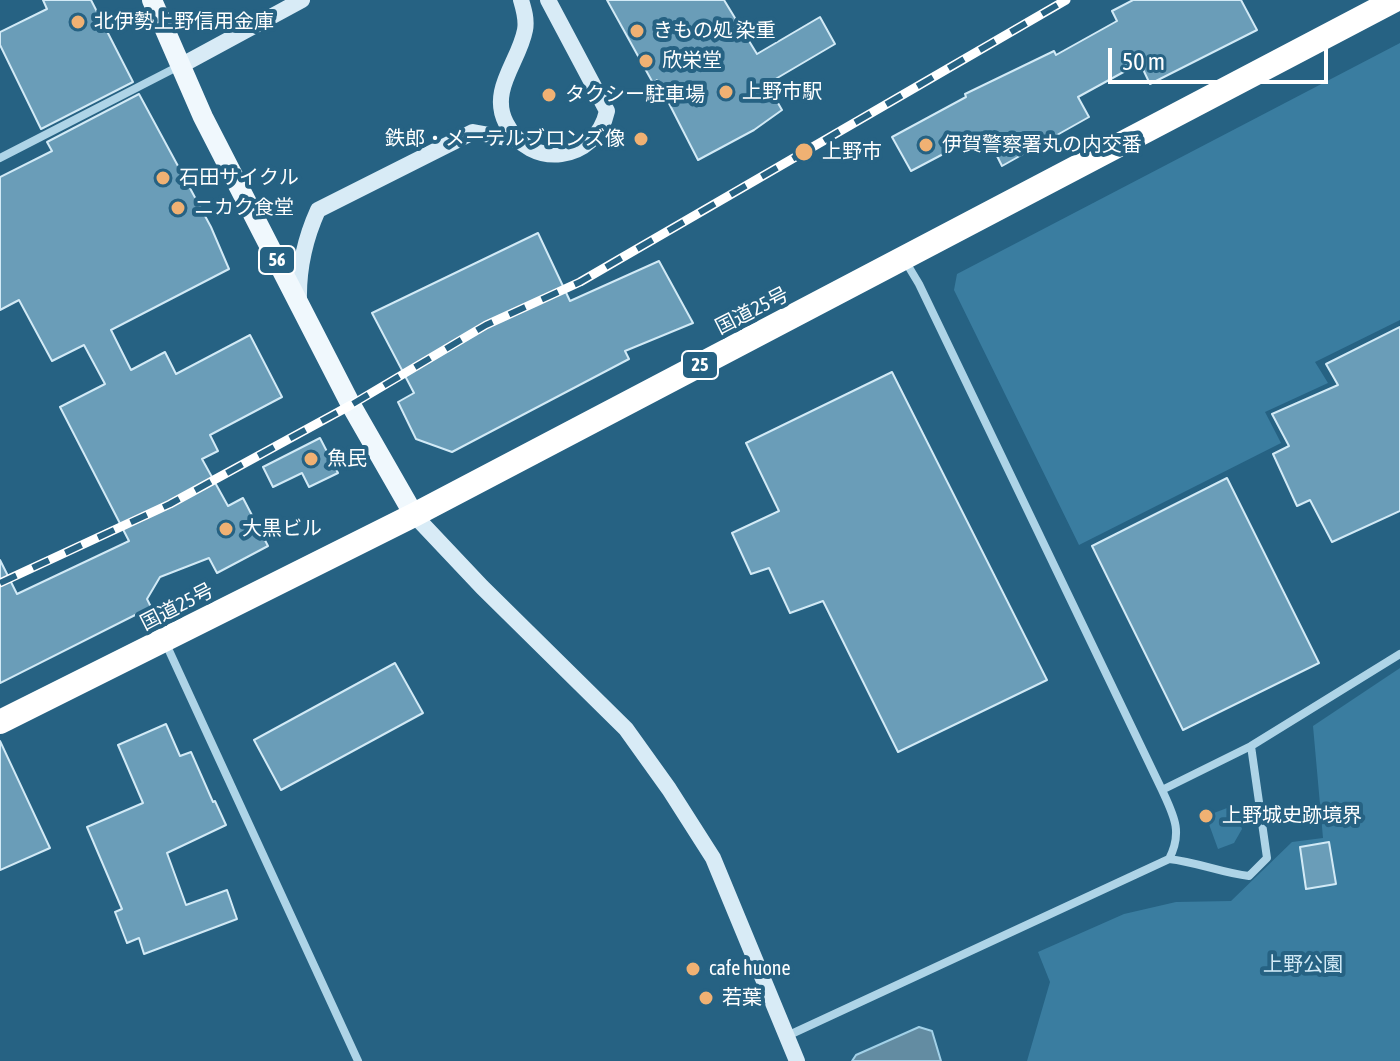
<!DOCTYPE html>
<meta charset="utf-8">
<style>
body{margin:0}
#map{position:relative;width:1400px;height:1061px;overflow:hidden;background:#266283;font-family:"Asap Condensed",sans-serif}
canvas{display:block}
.scale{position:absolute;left:1108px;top:48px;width:220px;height:36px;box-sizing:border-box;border:4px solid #fff;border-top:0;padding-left:10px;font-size:24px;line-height:28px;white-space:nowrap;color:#fff;-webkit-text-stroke:6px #266283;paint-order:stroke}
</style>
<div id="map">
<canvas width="1400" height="1061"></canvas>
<div class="scale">50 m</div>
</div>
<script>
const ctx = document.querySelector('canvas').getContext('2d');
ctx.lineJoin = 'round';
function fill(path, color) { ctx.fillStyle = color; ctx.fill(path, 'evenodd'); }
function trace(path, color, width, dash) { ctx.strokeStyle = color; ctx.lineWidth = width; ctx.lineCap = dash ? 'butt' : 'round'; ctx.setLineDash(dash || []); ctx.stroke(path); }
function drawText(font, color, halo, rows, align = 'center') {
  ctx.font = font + ' "Asap Condensed","Noto Sans JP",sans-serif'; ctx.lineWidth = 8; ctx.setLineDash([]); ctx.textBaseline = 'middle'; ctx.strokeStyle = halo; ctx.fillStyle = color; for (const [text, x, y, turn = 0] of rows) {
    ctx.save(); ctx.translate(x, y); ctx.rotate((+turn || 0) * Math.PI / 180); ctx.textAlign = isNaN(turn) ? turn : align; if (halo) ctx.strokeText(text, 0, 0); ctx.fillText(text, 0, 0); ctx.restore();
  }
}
fill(new Path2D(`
 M1400 43V320L1315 362 1328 383 1265 412 1281 443 1079 545 954 290 957 274Z
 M1400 668V1061H1027L1050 982 1038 952 1124 914 1176 902 1231 901 1292 842 1323 838 1313 726Z
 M1235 805 1242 829 1234 843 1218 849 1206 816Z`), '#3a7da0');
const water = new Path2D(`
 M919 1027 932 1031 941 1061H852L856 1055Z`);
fill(water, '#638ca2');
trace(water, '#a2d1e8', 2);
const building = new Path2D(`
 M43 0H91L133 82 41 129 0 45V32L47 9Z
 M607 0H724L757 54 820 17 835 44 767 84 782 110 754 130 698 160 657 80 653 83Z
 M1133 0H1241L1257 30 1150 84 1140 63 1078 97 1089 117 1002 166 985 132 911 171 892 137 966 97 965 94 1054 51 1056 55 1117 21 1112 11Z
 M139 94 211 227 229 269 111 330 131 370 165 352 176 374 250 335 282 397 210 435 218 451 202 459 228 506 243 498 268 546 217 573 209 558 160 577 147 599 151 607 0 683V560L17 594 129 541 60 407 105 384 84 345 52 361 19 300 0 310V177L52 151 47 142Z
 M538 233 570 301 659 261 693 323 625 351 629 359 452 452 416 439 398 402 414 393 372 313Z
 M1400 327V511L1332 542 1310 500 1297 506 1273 454 1289 446 1272 414 1338 385 1326 364Z
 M892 372 1047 680 898 752 823 601 790 613 769 568 751 574 732 533 779 511 746 443Z
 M320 438 338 473 309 487 302 473 273 487 263 467Z
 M1227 478 1319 663 1183 730 1092 546Z
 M395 663 423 713 281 790 254 740Z
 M166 724 180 756 191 752 213 802 215 801 226 825 167 853 186 905 227 890 237 919 144 954 139 938 127 943 115 912 122 909 87 827 143 803 118 745Z
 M0 741 50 848 0 870Z
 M1329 842 1336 884 1306 889 1300 847Z`);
fill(building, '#6a9db8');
trace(building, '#d2eaf6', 2);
trace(new Path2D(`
 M0 158 181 65
 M904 259 919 284 1162 790
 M166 644 358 1061
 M1169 859C1183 832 1174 816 1162 790L1251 746 1400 654
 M787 1036 1169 859C1197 862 1222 873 1249 876L1267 858 1251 746`), '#aed4e7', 8);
trace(new Path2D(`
 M521 0C524 10 527 20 525 30 519 62 489 90 506 123 530 171 596 162 607 111L548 0
 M182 65 302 0
 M299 302C298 269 304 241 318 210L473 132 517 140
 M414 515 482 587 626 729 669 789 713 858 797 1061`), '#d8ebf6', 16);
trace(new Path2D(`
 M152 0 203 117 351 405 414 515`), '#f0f8fd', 20);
trace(new Path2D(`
 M0 722 414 515 1395 0`), '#fff', 24);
const rail = new Path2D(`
 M0 583 170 504 351 405 486 325 580 282 1066 0`);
trace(rail, '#fff', 9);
trace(rail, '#266283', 6, [18]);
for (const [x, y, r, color] of [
 [78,22,8,"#f0b173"],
 [637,31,8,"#f0b173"],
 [646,61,8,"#f0b173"],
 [726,92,8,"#f0b173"],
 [549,95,8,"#f0b173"],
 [641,139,8,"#f0b173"],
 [926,145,8,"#f0b173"],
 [804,152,10,"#f0b173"],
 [163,178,8,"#f0b173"],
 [178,208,8,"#f0b173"],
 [311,459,8,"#f0b173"],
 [226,529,8,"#f0b173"],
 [1206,816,8,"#f0b173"],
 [693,969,8,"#f0b173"],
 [706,998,8,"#f0b173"]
]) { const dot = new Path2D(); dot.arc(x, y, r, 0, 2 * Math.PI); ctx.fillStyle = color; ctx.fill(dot); trace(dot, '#266283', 3); }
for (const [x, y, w] of [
 [277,260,36],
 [700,365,36]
]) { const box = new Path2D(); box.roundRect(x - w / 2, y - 14, w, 28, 6); ctx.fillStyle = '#266283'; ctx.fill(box); trace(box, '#fff', 2); }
drawText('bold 18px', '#fff', null, [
 ["56",277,260],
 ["25",700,365]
]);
drawText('20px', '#fff', '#266283', [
 ["北伊勢上野信用金庫",94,22],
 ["きもの処 染重",653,31],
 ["欣栄堂",662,61],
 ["上野市駅",742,92],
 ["タクシー駐車場",565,95],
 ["鉄郎・メーテルブロンズ像",625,139,"right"],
 ["伊賀警察署丸の内交番",942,145],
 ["上野市",822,152],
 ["石田サイクル",179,178],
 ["ニカク食堂",194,208],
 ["魚民",327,459],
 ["大黒ビル",242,529],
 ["上野城史跡境界",1222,816],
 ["cafe huone",709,969],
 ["若葉",722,998]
], 'left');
drawText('20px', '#fff', '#266283', [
 ["国道25号",752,311,-27],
 ["国道25号",177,607,-27]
]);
drawText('20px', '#d2eaf6', '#266283', [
 ["上野公園",1303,965]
]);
</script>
